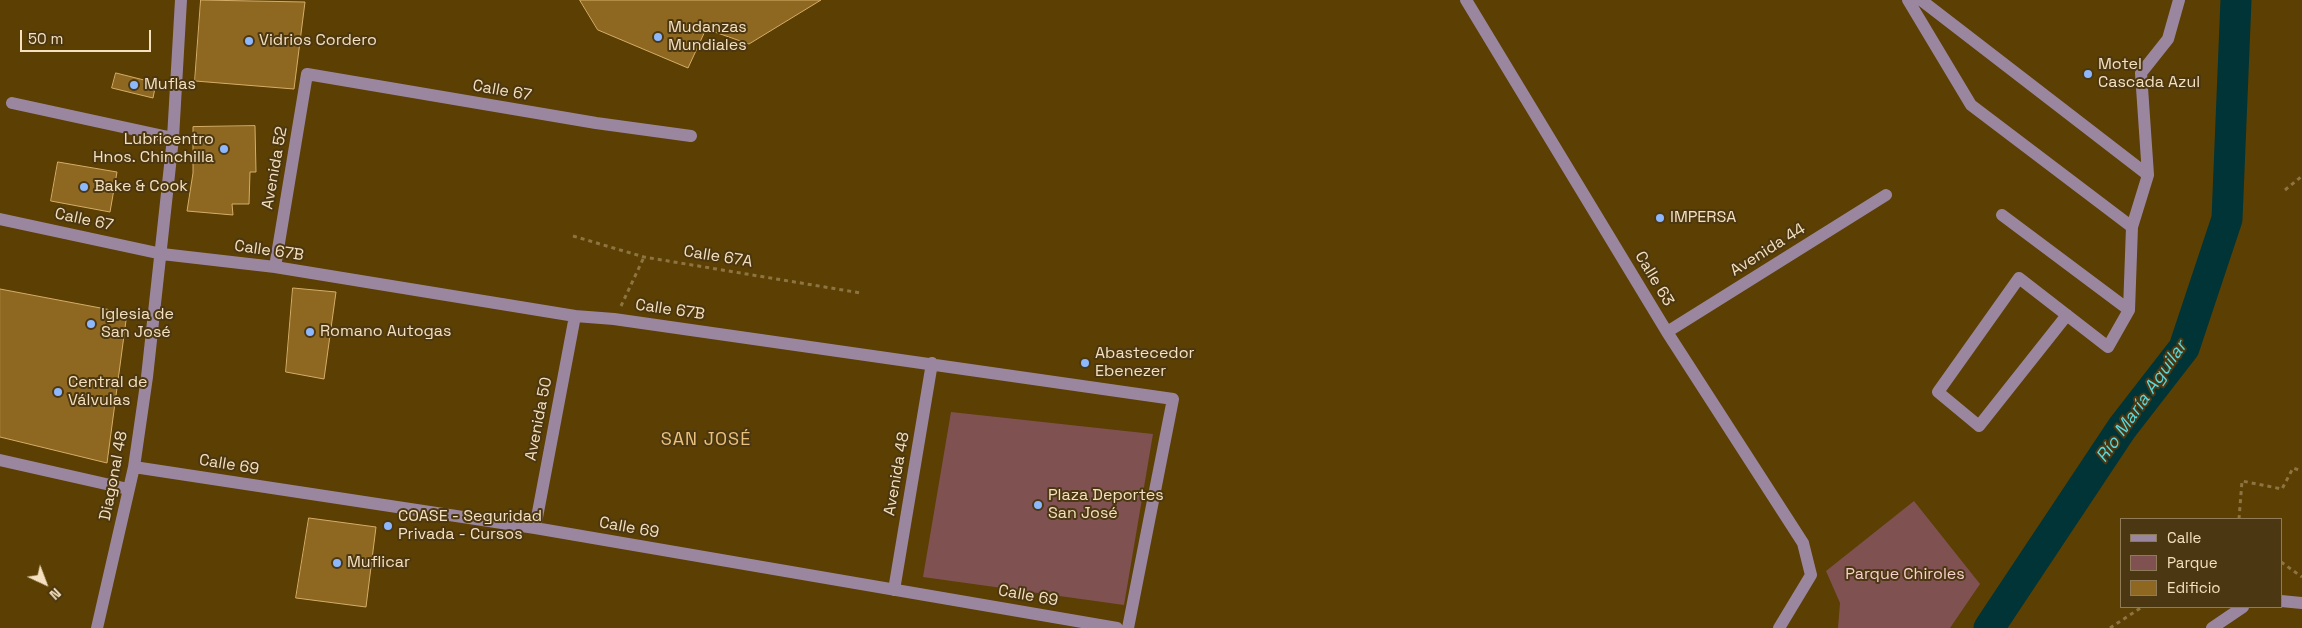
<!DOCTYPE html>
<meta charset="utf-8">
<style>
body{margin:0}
#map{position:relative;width:2302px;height:628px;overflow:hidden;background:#5b3f03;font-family:"Space Grotesk",sans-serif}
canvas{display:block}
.legend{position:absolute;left:2120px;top:518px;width:162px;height:90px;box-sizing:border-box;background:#4b3711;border:1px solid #8f7b57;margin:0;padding:6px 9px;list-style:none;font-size:15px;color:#f5e0bf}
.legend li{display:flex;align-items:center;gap:10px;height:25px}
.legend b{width:25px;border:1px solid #8f7b57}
.north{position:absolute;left:20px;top:558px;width:50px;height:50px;-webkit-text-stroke:4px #4b3711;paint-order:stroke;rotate:137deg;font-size:14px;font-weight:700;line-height:20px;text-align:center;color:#f5e0bf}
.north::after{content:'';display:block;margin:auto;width:18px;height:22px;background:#f5e0bf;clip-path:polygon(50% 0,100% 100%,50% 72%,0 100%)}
.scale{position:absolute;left:20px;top:30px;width:131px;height:22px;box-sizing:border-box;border:2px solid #f5e0bf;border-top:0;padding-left:6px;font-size:15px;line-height:18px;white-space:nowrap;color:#f5e0bf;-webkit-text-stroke:4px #4b3711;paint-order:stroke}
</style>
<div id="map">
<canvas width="2302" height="628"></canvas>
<ul class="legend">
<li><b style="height:6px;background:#9b86a0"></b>Calle</li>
<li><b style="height:14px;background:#805151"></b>Parque</li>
<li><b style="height:14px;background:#8e6820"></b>Edificio</li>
</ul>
<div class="north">N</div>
<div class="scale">50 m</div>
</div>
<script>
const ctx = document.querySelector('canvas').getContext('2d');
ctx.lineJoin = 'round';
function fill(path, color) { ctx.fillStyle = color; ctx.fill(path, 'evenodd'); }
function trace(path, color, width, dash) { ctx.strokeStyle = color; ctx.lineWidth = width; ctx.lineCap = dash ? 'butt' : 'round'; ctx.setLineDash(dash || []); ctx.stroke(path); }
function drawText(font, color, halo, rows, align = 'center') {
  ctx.font = font + ' "Space Grotesk",sans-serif'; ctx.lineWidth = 4; ctx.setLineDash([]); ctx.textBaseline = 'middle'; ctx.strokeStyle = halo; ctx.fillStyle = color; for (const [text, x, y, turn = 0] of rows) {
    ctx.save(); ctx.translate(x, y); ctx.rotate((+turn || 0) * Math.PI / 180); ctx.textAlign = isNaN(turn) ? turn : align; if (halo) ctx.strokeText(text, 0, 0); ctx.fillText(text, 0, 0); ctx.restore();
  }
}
fill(new Path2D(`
 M951 412 1153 434 1124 605 923 577Z
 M1914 501 1980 584 1950 628H1838L1840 603 1826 571Z`), '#805151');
trace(new Path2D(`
 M1989 628 2122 428 2184 348 2227 219 2236 0`), '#013436', 31);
const building = new Path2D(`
 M201 0 305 2 294 89 195 81Z
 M580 0H821L749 44 706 29 688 68 598 30Z
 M116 73 156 83 153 98 112 88Z
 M255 126 256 172H250L249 204H232L233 215 187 211 193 173V127Z
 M58 162 117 172 110 212 51 201Z
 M293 288 336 292 324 379 286 372Z
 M0 289 127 313 107 463 0 437Z
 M309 518 376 527 366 607 296 598Z`);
fill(building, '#8e6820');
trace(building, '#d5ad68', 1);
trace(new Path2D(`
 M2285 190 2302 176
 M573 236 644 257 861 293
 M621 306 644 257
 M2239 519 2242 481 2282 489 2293 468 2302 471
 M2281 562 2302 577
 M2110 628 2142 607`), '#8e7441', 3, [4, 4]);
trace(new Path2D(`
 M1466 0 1667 332 1803 543 1811 575 1779 628
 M1908 0 1971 105 2132 227
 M1921 0 2148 175
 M12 103 173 138
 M2002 215 2129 310
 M0 219 162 254 275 267 575 316 614 319 1173 399 1128 628
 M275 267 307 74 596 123 691 136
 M2067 315 1979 426 1938 392 2019 278 2108 347 2129 310 2132 227 2148 175 2141 73 2168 39 2179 0
 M1667 332 1886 195
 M0 460 128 489
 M134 467 535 528 1117 628
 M535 528 575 316
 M894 590 932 363
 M2281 601 2302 603
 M97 628 134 467 147 377 173 138 181 0
 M2212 628 2243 607`), '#9b86a0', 12);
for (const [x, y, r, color] of [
 [658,37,5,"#8eb8fd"],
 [249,41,5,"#8eb8fd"],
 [2088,74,5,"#8eb8fd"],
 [134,85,5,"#8eb8fd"],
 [224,149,5,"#8eb8fd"],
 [84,187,5,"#8eb8fd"],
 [1660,218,5,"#8eb8fd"],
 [91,324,5,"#8eb8fd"],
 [310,332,5,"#8eb8fd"],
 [1085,363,5,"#8eb8fd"],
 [58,392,5,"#8eb8fd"],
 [1038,505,5,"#8eb8fd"],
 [388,526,5,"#8eb8fd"],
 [337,563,5,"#8eb8fd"]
]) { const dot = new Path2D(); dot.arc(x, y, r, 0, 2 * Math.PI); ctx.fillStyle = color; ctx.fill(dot); trace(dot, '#4b3711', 2); }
drawText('16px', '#f5e0bf', '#4b3711', [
 ["Mudanzas",668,28],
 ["Mundiales",668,46],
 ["Vidrios Cordero",259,41],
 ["Motel",2098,65],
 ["Cascada Azul",2098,83],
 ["Muflas",144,85],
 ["Lubricentro",214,140,"right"],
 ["Hnos. Chinchilla",214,158,"right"],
 ["Bake & Cook",94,187],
 ["IMPERSA",1670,218],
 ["Iglesia de",101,315],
 ["San José",101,333],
 ["Romano Autogas",320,332],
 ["Abastecedor",1095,354],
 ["Ebenezer",1095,372],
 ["Central de",68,383],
 ["Válvulas",68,401],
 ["Plaza Deportes",1048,496],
 ["San José",1048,514],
 ["COASE - Seguridad",398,517],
 ["Privada - Cursos",398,535],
 ["Muflicar",347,563]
], 'left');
drawText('16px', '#f5e0bf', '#4b3711', [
 ["Calle 67",502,91,10],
 ["Avenida 52",275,168,-80],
 ["Calle 67",84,220,12],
 ["Avenida 44",1768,250,-32],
 ["Calle 67B",269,251,8],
 ["Calle 67A",718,257,9],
 ["Calle 63",1654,279,59],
 ["Calle 67B",670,310,8],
 ["Avenida 50",539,419,-79],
 ["Calle 69",229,465,9],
 ["Avenida 48",897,474,-80],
 ["Diagonal 48",114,476,-79],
 ["Calle 69",629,528,10],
 ["Calle 69",1028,596,10]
]);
drawText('16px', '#f8d0cf', '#4b3711', [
 ["Parque Chiroles",1905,575]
]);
drawText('italic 18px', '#58d8de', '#4b3711', [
 ["Río María Aguilar",2142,402,-55]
]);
ctx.letterSpacing = '1px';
drawText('18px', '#eac17c', '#4b3711', [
 ["SAN JOSÉ",706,440]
]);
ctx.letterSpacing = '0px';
</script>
